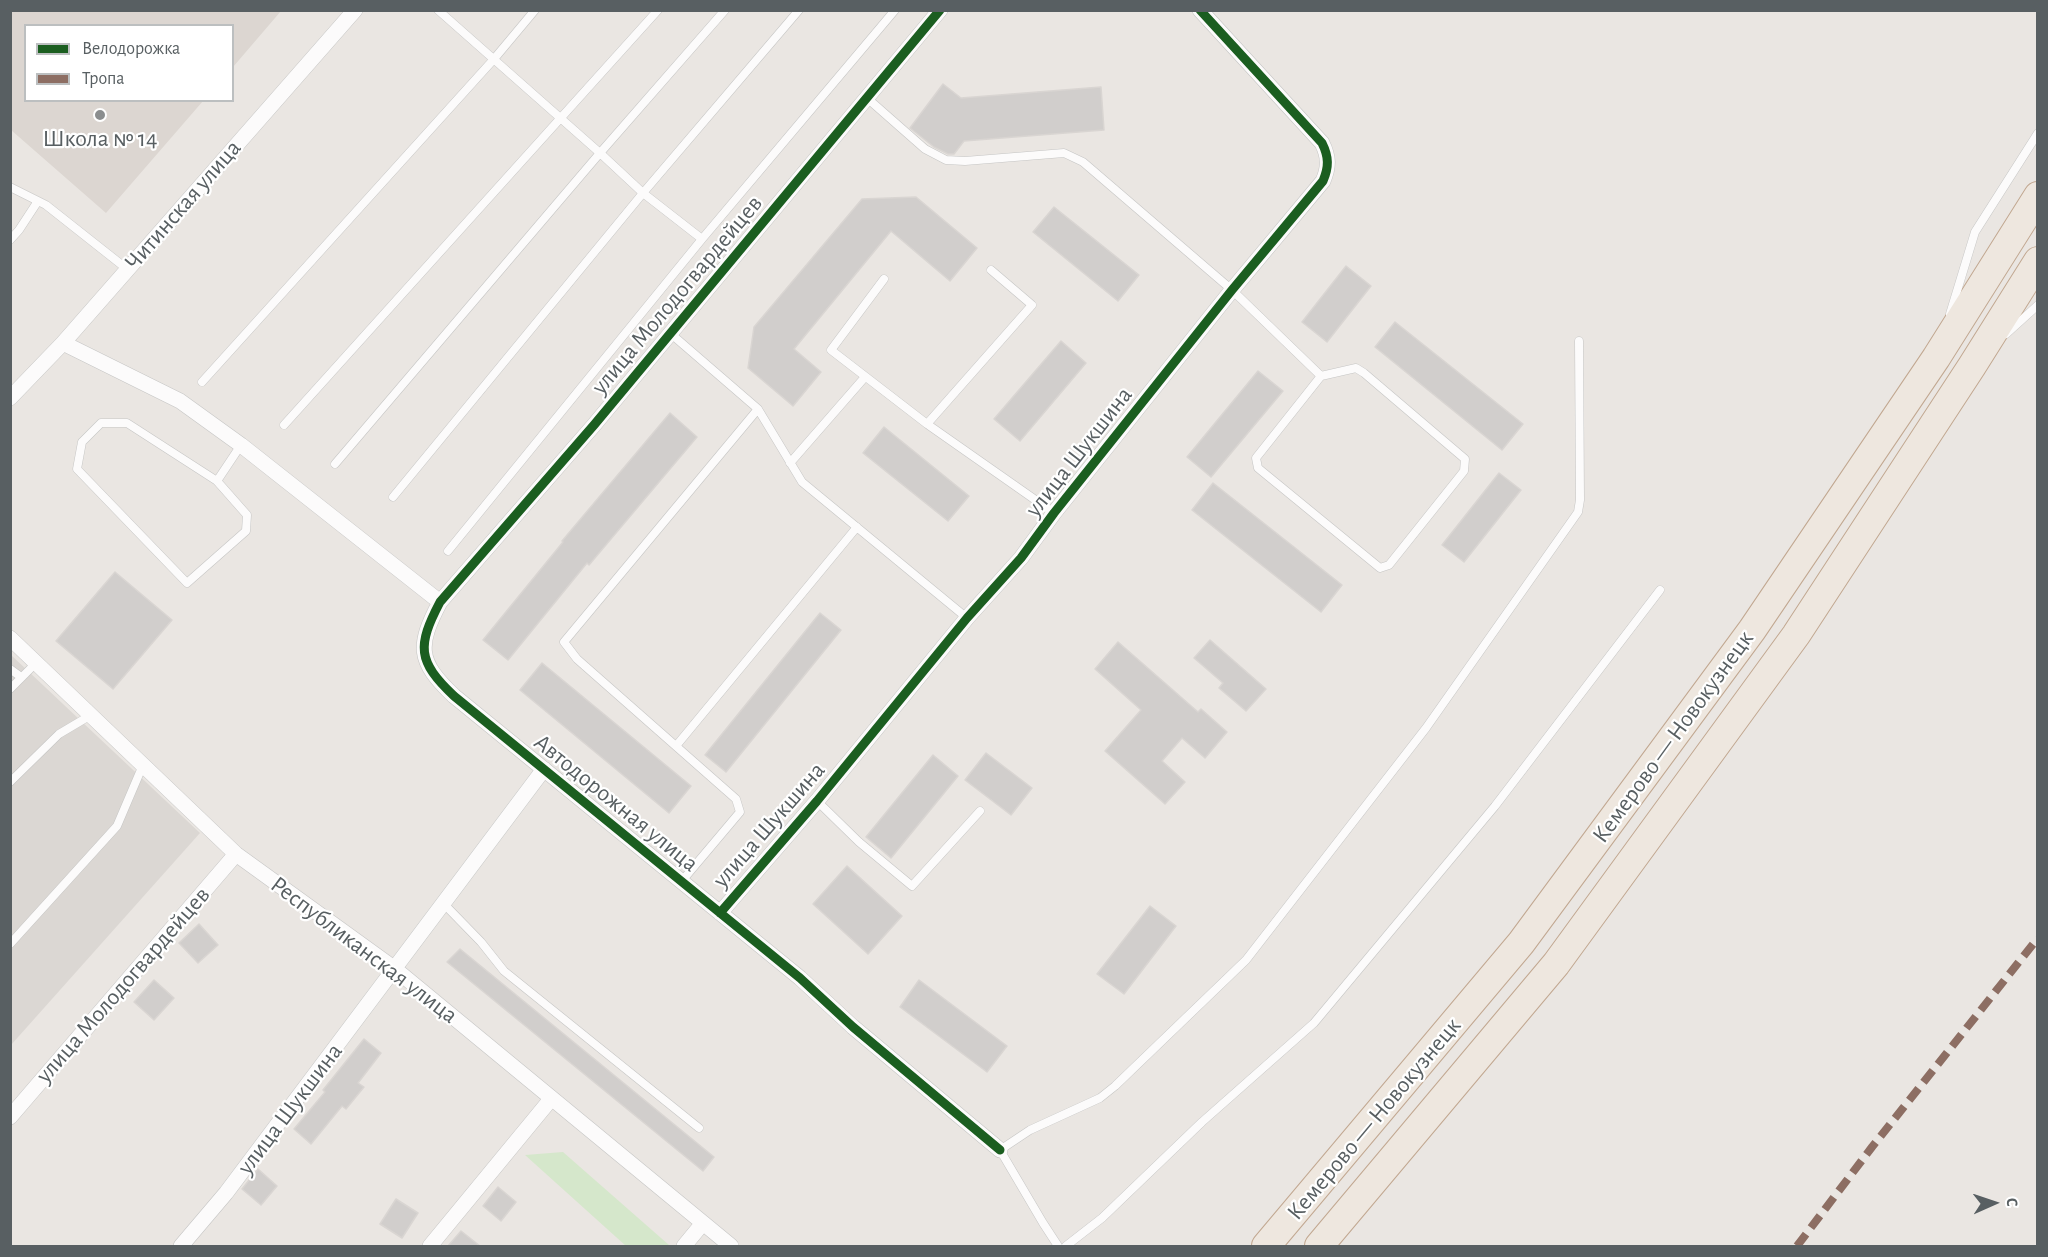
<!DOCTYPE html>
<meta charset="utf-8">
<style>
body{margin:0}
#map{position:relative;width:2048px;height:1257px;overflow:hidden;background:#eae6e2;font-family:"Alegreya Sans",sans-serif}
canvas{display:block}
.frame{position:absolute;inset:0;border:12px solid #585f62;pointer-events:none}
.legend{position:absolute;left:24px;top:24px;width:210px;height:78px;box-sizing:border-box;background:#fff;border:2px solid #bcbfc0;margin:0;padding:8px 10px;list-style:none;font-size:18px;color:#585f62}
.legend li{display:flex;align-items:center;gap:12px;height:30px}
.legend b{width:30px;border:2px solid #bcbfc0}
.north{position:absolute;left:1964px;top:1173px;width:60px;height:60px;-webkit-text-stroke:4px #fff;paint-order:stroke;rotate:87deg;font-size:16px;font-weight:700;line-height:24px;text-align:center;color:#585f62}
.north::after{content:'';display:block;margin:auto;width:21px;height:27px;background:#585f62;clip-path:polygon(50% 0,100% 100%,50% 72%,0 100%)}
</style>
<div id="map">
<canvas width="2048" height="1257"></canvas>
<div class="frame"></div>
<ul class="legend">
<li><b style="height:8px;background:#1b5e20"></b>Велодорожка</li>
<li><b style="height:8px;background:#8d6e63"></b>Тропа</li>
</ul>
<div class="north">С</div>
</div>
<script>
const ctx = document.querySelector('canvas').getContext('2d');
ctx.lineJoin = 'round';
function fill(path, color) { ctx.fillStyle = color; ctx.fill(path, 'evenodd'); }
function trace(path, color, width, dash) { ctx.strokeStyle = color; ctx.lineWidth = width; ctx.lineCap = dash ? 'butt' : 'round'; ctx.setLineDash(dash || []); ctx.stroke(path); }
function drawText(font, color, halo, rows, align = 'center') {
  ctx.font = font + ' "Alegreya Sans",sans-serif'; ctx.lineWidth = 4.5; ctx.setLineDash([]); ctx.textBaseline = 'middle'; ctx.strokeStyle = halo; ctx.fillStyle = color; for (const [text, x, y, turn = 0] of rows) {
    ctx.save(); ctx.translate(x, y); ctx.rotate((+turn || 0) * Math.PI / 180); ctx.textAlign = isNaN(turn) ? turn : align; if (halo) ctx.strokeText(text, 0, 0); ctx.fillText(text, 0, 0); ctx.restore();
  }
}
fill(new Path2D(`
 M11 655 200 833 11 1045Z`), '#dbd7d3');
fill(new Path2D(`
 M11 10H281V11L233 67 232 26H26V100L203 101 106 213 11 130Z`), '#dcd6d1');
fill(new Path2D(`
 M563 1152 669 1245 626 1246 525 1155Z`), '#d5e7cb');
const building = new Path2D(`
 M943 84 961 98 1101 87 1104 130 964 141 954 154H948L934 147 910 128Z
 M916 197 977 248 950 281 891 231 794 349 821 372 793 406 748 368 754 327 862 199Z
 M1054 207 1139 275 1118 301 1033 232Z
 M1346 266 1371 286 1327 342 1302 322Z
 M1395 322 1523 424 1502 450 1375 347Z
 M1061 341 1086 363 1020 441 994 419Z
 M1258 371 1283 391 1211 477 1187 457Z
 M670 413 697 437 589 565 587 563 508 660 483 640 563 542 562 541Z
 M884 427 969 496 948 521 863 453Z
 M1499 473 1521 490 1464 562 1442 545Z
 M1213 483 1342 585 1321 612 1192 510Z
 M115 572 172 620 113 689 56 641Z
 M820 613 841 630 726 772 705 755Z
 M1210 640 1266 689 1246 711 1219 688 1223 683 1194 658Z
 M1118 642 1198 712 1201 709 1227 732 1205 758 1182 738 1162 761 1185 782 1165 804 1105 751 1141 710 1095 669Z
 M542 663 691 786 669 813 520 690Z
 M986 753 1032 788 1011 815 965 780Z
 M933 755 958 776 891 858 866 837Z
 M847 866 902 916 868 954 813 904Z
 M1150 906 1176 926 1124 994 1097 974Z
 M199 924 218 945 198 963 179 943Z
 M460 949 714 1157 703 1171 447 962Z
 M154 980 174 998 154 1020 134 1002Z
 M919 980 1007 1046 987 1072 900 1007Z
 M364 1039 381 1053 358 1083 364 1087 346 1109 342 1106 311 1144 294 1129 325 1092 323 1090Z
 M258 1169 277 1186 261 1205 242 1189Z
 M498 1187 516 1202 501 1221 483 1206Z
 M396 1199 418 1213 402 1238 380 1224Z
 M461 1231 480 1246H448Z`);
fill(building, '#d1cecc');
trace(building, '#d9d5d2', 1.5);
const lane = new Path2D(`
 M438 10 600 153 643 193 702 239
 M867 98 925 149 946 160 965 161 1064 153 1083 162 1232 290 1321 376
 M10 187 46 205 127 269
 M10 240 19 230 38 201
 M884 279 831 350 927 424 1054 513
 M1950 314 1975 232 2038 133
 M670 333 758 409 802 482 967 618
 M2006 334 2038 305
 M1356 368 1364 373 1465 459 1464 471 1389 565 1380 568 1258 468 1256 458 1321 376Z
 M202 382 494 59 535 10
 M927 424 1032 305 991 270
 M284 425 658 10
 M790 463 865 377
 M335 464 600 153 725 10
 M217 481 247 515 246 531 187 583 77 469 82 442 101 423H127L217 481 241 445
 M393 497 643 193 799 10
 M448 551 702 239 895 10
 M10 669 21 677
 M10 689 37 662
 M676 746 857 527
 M10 782 59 734 91 715
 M817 801 859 842 912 886 980 811
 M681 882 740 812 736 799 577 659 564 642 758 409
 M444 904 481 942 504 971 699 1128
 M10 944 117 826 143 765
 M1058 1246 1043 1223 1000 1150 1030 1130 1100 1098 1115 1086 1246 960 1426 728 1578 512 1580 500 1579 341
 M1066 1246 1102 1218 1202 1122 1314 1023 1495 806 1660 590`);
const street = new Path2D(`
 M940 10 594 425 440 602C417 646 417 661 454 696L800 978 853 1027 1000 1150
 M63 343 180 401 241 445 440 602
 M10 398 63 343 355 10
 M10 638 236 854 395 969 731 1246
 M720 913 817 801 967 618 1021 558 1054 513 1232 290 1323 181C1329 167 1329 157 1322 143L1200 10
 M10 1117 236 854
 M181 1246 226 1193 544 769
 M430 1246 551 1099
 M684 1246 703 1223`);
const highway = new Path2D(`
 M1266 1246 1521 943 1752 630 1936 358 2038 196
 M1319 1246 1556 964 1796 635 1972 366 2038 261`);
trace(lane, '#c5c5c4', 9);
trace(street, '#c5c5c4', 16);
trace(highway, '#c1a790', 30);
trace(lane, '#fcfbfb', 8);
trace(street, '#fcfbfb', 15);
trace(highway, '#eee7df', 28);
trace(new Path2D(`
 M1797 1246 1872 1147 2038 938`), '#8d6e63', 8, [15, 8]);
trace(new Path2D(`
 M940 10 594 425 440 602C417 646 417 661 454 696L800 978 853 1027 1000 1150
 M720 913 817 801 967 618 1021 558 1054 513 1232 290 1323 181C1329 167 1329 157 1322 143L1200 10`), '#1b5e20', 9);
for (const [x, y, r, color] of [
 [100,115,6,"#8b8e8f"]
]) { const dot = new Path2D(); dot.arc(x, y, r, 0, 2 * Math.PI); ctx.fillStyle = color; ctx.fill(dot); trace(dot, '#fff', 2); }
drawText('24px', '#585f62', '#fff', [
 ["Школа № 14",100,139]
]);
drawText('24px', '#585f62', '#fff', [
 ["Читинская улица",183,205,-49],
 ["улица Молодогвардейцев",677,295,-50],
 ["улица Шукшина",1079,452,-52],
 ["Кемерово — Новокузнецк",1673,737,-54],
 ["Автодорожная улица",616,803,39],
 ["улица Шукшина",769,825,-49],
 ["Республиканская улица",364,950,37],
 ["улица Молодогвардейцев",123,985,-49],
 ["улица Шукшина",290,1109,-53],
 ["Кемерово — Новокузнецк",1374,1119,-50]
]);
</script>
